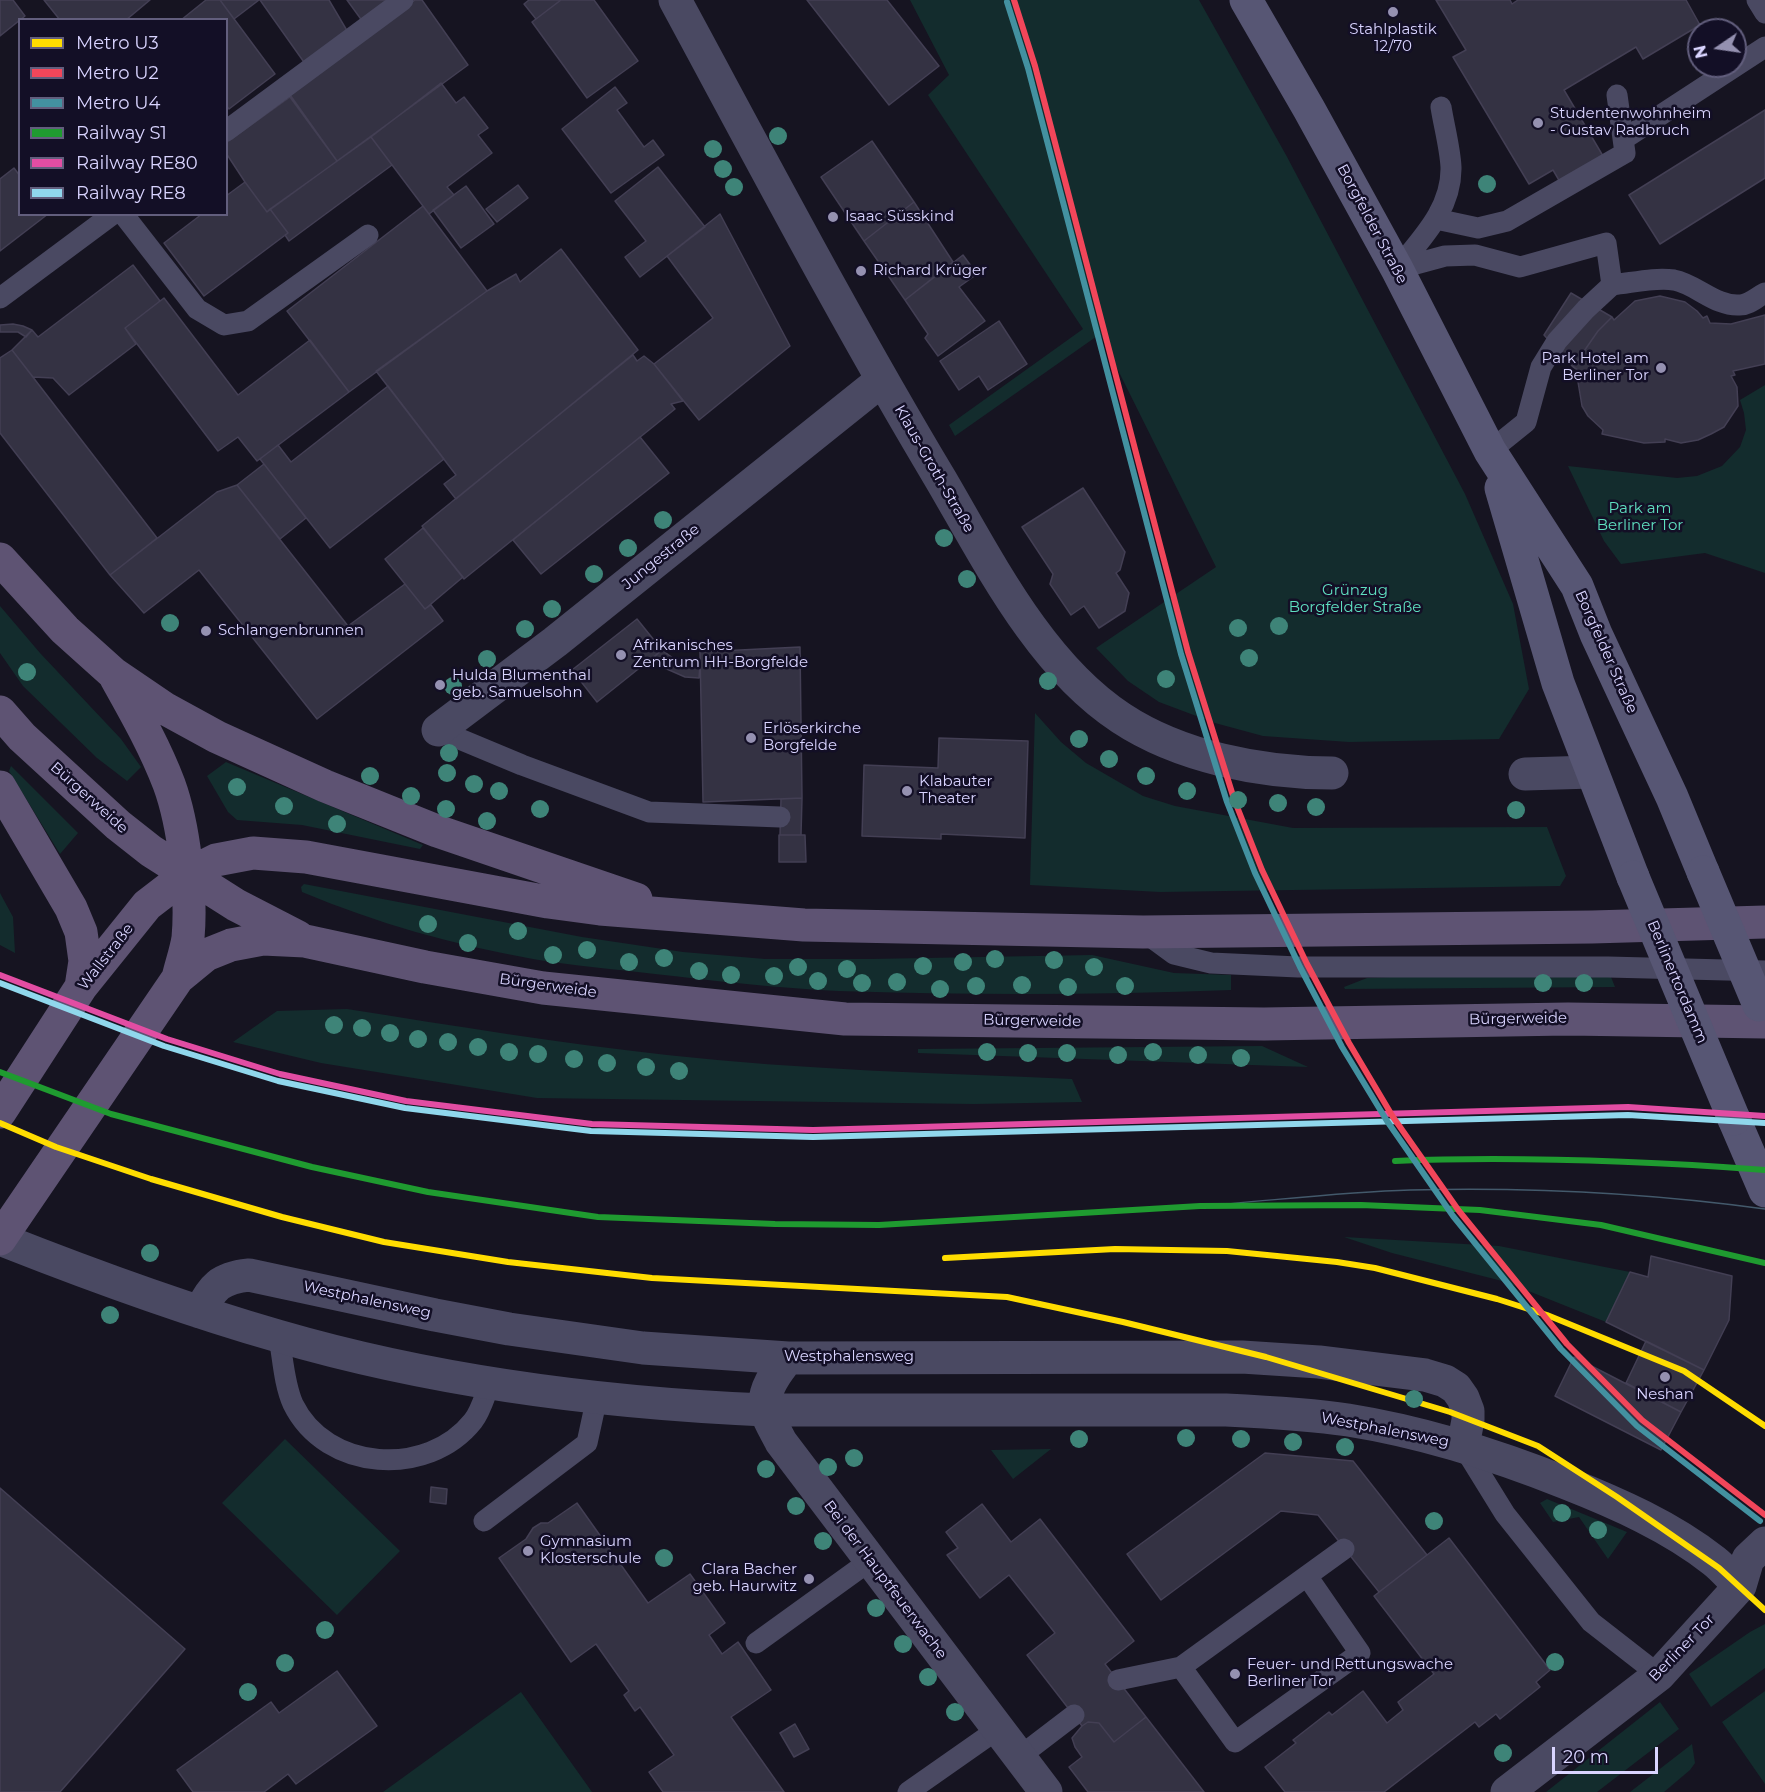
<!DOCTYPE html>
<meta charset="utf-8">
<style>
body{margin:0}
#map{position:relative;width:1765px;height:1792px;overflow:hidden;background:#161421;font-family:Montserrat,sans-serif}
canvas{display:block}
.legend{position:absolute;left:18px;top:18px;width:210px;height:198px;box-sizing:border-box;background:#130f26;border:2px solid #625e7d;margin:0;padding:8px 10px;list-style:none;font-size:18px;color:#d9d4ff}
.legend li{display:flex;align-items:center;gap:12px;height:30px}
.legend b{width:30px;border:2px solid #625e7d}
.north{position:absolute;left:1687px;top:18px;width:60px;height:60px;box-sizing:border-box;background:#130f26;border:2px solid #625e7d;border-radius:50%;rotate:257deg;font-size:16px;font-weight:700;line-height:24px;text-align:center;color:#d9d4ff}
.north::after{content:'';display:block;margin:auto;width:21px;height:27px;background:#9591b1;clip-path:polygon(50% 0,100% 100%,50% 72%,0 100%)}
.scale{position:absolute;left:1552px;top:1747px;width:106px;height:27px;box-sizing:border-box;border:3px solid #d9d4ff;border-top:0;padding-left:8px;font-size:18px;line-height:21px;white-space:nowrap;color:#d9d4ff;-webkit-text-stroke:4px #130f26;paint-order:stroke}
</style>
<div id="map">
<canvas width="1765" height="1792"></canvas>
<ul class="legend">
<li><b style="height:8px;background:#fd0"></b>Metro U3</li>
<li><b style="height:8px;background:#f2465a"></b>Metro U2</li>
<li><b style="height:8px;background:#4391a0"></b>Metro U4</li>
<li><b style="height:8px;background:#1f9b30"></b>Railway S1</li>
<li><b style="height:8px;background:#e24da3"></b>Railway RE80</li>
<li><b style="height:8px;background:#90d7ec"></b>Railway RE8</li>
</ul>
<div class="north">N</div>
<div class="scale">20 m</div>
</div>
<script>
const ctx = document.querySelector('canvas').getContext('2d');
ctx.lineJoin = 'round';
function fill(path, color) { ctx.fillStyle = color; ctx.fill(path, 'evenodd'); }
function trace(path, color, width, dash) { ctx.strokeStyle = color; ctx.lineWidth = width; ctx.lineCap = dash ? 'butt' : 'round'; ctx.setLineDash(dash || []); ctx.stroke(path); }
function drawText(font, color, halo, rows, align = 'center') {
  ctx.font = font + ' Montserrat,sans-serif'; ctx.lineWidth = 5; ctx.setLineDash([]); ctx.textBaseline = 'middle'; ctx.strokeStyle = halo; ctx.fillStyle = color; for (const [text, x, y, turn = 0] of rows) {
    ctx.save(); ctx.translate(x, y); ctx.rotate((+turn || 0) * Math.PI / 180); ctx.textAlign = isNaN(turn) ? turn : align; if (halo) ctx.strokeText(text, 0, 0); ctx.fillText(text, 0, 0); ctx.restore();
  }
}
fill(new Path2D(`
 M910 0H1199L1286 155 1465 494 1513 604 1529 689 1499 739 1349 742 1263 736 1215 723 1159 702 1128 681 1096 648 1216 567 1100 334 955 436 949 425 1083 329 928 95 949 75Z
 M1765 385V573L1705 553 1621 564 1604 541 1568 466 1677 478 1697 476 1722 466 1740 447 1746 430 1744 413 1740 400Z
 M0 606 40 653 121 739 141 767 127 781 97 758 23 686 0 653Z
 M1035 713 1061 742 1086 763 1143 796 1175 806 1293 828 1547 827 1566 876 1560 886 1160 892 1030 885Z
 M226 762 423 845 420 849 302 825 237 820 228 812 207 776Z
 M11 766 78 833 60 854 9 771Z
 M304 884 582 937 683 952 765 959H870L1092 955 1174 973 1231 975V990C1100 995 969 995 838 991 777 988 716 981 655 974 615 969 573 966 533 959 454 945 376 923 302 892L301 887Z
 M0 893 13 917 15 953 0 945Z
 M1413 976 1611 977 1615 987 1345 989 1344 987 1367 978Z
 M347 1009C454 1026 560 1043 667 1055 801 1070 937 1073 1072 1079L1082 1102 974 1104 537 1098 321 1063 233 1042 277 1011Z
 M1262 1046 1308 1067 918 1053V1049Z
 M1344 1237 1499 1246 1630 1272 1606 1322 1506 1282 1392 1253Z
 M285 1439 400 1551 337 1615 222 1503Z
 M1051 1449 1013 1479 991 1450Z
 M1547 1499 1627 1532 1608 1559 1579 1517 1553 1522 1540 1503Z
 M1765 1624V1668L1711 1707 1689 1674 1750 1632Z
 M1765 1691V1784L1722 1722Z
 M521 1692 592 1792H383Z
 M1660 1702 1679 1729 1597 1792H1546Z
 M1692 1744 1695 1763 1690 1770 1664 1792H1630Z`), '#132c2d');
const building = new Path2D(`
 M0 0H13L25 16 0 36Z
 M44 0H150L126 20H60Z
 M206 0H220L275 74 229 109 226 105V20H181Z
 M220 0H259L234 19Z
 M260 0H329L349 34 306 65Z
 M347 0H395L363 22Z
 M415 0H422L468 65 337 161 288 92Z
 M529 0H561L536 19 524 4Z
 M561 0H594L638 61 587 98 532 22Z
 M807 0H887L939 66 889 105Z
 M1436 0H1510L1512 4 1518 0H1686L1700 25 1643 59 1636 47 1564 90 1603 156 1560 182 1553 170 1529 184 1453 57 1466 50Z
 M441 83 456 103 464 97 488 128 478 135 492 153 447 187 454 195 429 214 371 137Z
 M615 87 627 103 617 110 644 147 653 140 664 155 611 193 562 129Z
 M290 97 337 161 267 212 245 182 226 153V143Z
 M1765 110V178L1660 244 1629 195Z
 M371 137 392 165 289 241 285 235 288 233 270 209Z
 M872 141 914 202 864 241 821 177Z
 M658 167 705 227 640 277 625 257 646 241 615 201Z
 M14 168 20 176V214H48L0 251V179Z
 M245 182 267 212 270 209 288 233 204 296 164 243 202 214H226V196Z
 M518 185 528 198 497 222 486 209Z
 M466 186 494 224 461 248 433 210Z
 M914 202 953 262 905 300 864 241Z
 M423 206 487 291 349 392 287 311Z
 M720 214 790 346 699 420 654 364 713 318 667 256Z
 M561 249 638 350 456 499 444 484 456 475 376 371 487 291 516 274 520 282Z
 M963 255 977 274 959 287 985 321 938 356 925 338 928 334 905 300Z
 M133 265 160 301 125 328 136 344 69 395 53 378 33 377 12 350 32 330 38 337Z
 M1571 293 1612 317 1598 331 1573 367 1544 335Z
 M1660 296 1685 302 1697 311 1703 318 1707 316 1710 323 1731 324 1765 315V364L1733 371 1735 375 1731 376 1737 387 1738 406 1724 427 1711 434 1698 440 1681 443 1665 439V442L1644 443 1602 434 1603 430 1588 416 1582 406 1577 376 1578 370 1573 367 1598 331 1612 317 1614 320 1635 301Z
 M164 298 238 395 310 340 349 392 257 461 238 437 218 451 125 328Z
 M999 321 1027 364 988 390 979 376 959 390 940 361Z
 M13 324 23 326 32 330 26 337 18 332H0V325Z
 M12 350 157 538 110 575 0 433V358Z
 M633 355 637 361 644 356 654 364 683 401 671 404 675 409 464 579 422 526Z
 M388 386 444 459 330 548 260 459 278 445 291 462Z
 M640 437 669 473 541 574 513 540Z
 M264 464 306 518 280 539 237 485Z
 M237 485 348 626 405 584 425 609 431 605 443 621 317 719 199 570 144 613 110 575 217 492Z
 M1083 488 1125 552 1120 570 1116 573 1129 593 1125 611 1099 628 1084 606 1071 615 1050 584 1053 574 1022 527Z
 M423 528 463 577 425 609 385 559Z
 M637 619 662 650 597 702 572 670Z
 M800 647 802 798 703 802 700 652Z
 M662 650 677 661 688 665H700L699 678 685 677 660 666 653 658Z
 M939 738 1028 741 1025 838 941 834V839L862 836 864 765 938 768Z
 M802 798 801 835H780L781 799Z
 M779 835H805L806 862H779Z
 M1651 1256 1732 1276 1729 1320 1704 1370 1606 1322 1630 1272 1648 1277Z
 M1646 1341 1704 1370 1681 1412 1626 1383Z
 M1574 1357 1681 1412 1661 1450 1555 1396Z
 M1265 1453 1353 1461 1427 1555 1379 1592 1318 1515 1281 1511 1161 1600 1127 1554Z
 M431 1487 447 1489 446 1504 430 1502Z
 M0 1488 185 1649 60 1792H0Z
 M577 1503 648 1603 690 1574 725 1623 709 1635 722 1654 738 1642 771 1690 731 1717 784 1792H663L649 1772 674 1755 640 1707 635 1711 624 1695 629 1691 596 1644 571 1662 499 1558 526 1539 533 1528 541 1523H548Z
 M982 1504 1011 1542 1040 1519 1134 1641 1105 1664 1146 1717 1114 1742 1099 1723 1088 1722 1082 1726 1027 1655 1055 1633 1009 1575 980 1598 947 1555 958 1548 946 1532Z
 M1449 1538 1550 1670 1536 1682 1540 1687 1500 1719 1496 1714 1479 1727 1475 1722 1384 1792H1285L1265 1767 1296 1743 1293 1740 1329 1712 1332 1715 1363 1691 1387 1723 1403 1710 1398 1702 1434 1674 1374 1596Z
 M337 1671 377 1726 296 1784 288 1774 264 1792H193L177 1770 271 1702 279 1713Z
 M1146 1717 1204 1792H1088L1069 1767 1082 1757 1075 1747 1072 1738 1082 1726 1088 1722 1099 1723 1114 1742Z
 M795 1724 809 1749 794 1757 780 1733Z`);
fill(building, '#343243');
trace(building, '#433f54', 1.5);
trace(new Path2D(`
 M1757 0 1765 13
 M226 131 403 0
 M1624 139 1765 47
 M123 214 197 309 224 325 248 321 368 235
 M1436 219 1478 228 1507 221 1625 153 1617 95
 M1397 269 1445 256 1475 255 1520 267 1606 243 1612 285C1632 283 1654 277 1674 280 1696 284 1716 307 1740 305 1749 305 1757 297 1765 293
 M1397 269C1421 239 1452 209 1451 167 1450 148 1444 126 1441 107
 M0 298 113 214
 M1490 451 1526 422 1541 367 1557 341 1586 309 1612 285
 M438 730 522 765 649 812 780 817
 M1144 932 1174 954 1211 963 1298 967H1608L1765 971
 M279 1337C283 1359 284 1384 293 1404 326 1472 428 1478 473 1421 481 1411 485 1395 490 1383
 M1463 1446 1505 1514 1591 1622 1659 1675
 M484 1521 587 1443 597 1397
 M756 1643 871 1560
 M1181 1667 1235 1742 1360 1653 1307 1576
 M1118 1680 1181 1667 1344 1549
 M1019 1757 1074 1715
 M908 1792 998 1729`), '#4a4962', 21);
trace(new Path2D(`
 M675 0C762 161 847 323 941 480 989 562 1040 665 1121 718 1180 757 1262 773 1332 773
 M438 730 555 642 882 380
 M1525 774 1592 772
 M0 1239C91 1275 184 1309 278 1336 436 1382 601 1403 765 1410H1226C1267 1412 1308 1414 1348 1420 1423 1432 1496 1455 1566 1483 1617 1503 1671 1527 1714 1561 1723 1568 1731 1578 1740 1586
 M200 1312C212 1287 220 1278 249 1275L435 1315 509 1329 643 1348 788 1358 1242 1357 1319 1362 1425 1375 1445 1381 1456 1388 1463 1398 1468 1411V1420L1463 1446
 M788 1358C777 1371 761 1391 766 1411 769 1421 776 1432 781 1442L1046 1792
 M1507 1792 1659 1675 1740 1586 1748 1559 1765 1543`), '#4a4962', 33);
trace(new Path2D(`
 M1246 0 1309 109 1397 269 1490 451 1577 586 1596 634 1672 797 1703 872
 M1501 488 1558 683 1633 877
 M1734 1119 1765 1191`), '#575674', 33);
trace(new Path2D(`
 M0 559 65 630 114 674 164 708 217 737 325 786 437 831 636 899
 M116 678C135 712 155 747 169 784 184 825 192 894 188 938 186 951 181 965 178 978
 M0 712 22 737 118 825 151 851 236 905 298 937
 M0 787 71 908 81 932 85 961 81 987
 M0 1112 81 987 147 905 186 875 216 860 253 853 306 857 548 902 600 909 804 925 1143 932 1592 927 1765 922
 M0 1239 178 978 206 955 231 945 263 939 305 941 425 967 543 988 845 1019 1264 1024 1568 1019 1765 1022`), '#5e5373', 33);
trace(new Path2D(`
 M1200 1206C1269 1201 1341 1192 1410 1190 1528 1187 1648 1193 1765 1209`), '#43596b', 1.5);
trace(new Path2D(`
 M1703 872 1759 1005
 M1633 877 1734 1119`), '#575674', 33);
trace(new Path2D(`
 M0 1072 111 1114 312 1167 428 1192 598 1217 775 1224 879 1225 1200 1206 1361 1205 1480 1210 1601 1225 1765 1263
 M1395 1161C1519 1156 1642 1161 1765 1170`), '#1f9b30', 6);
trace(new Path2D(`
 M0 975 167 1039 280 1074 406 1101 592 1124 813 1130 1628 1107 1765 1116`), '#e24da3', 6);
trace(new Path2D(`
 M0 983 164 1046 278 1081 405 1108 591 1131 813 1137 1628 1115 1765 1123`), '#90d7ec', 6);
trace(new Path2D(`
 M0 1123 56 1147 151 1179 282 1217 384 1242 508 1262 652 1278 1007 1297 1123 1322 1266 1357 1450 1412 1538 1446 1617 1497 1719 1568 1765 1610
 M945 1258 1115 1249 1227 1251 1337 1262 1375 1268 1497 1299 1547 1315 1684 1371 1765 1426`), '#fd0', 6);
trace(new Path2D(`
 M1014 0 1035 66 1188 652 1234 799 1262 870 1307 964 1349 1043 1393 1117 1459 1211 1567 1344 1642 1420 1765 1515`), '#f2465a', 6);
trace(new Path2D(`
 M1007 2 1028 68 1181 654 1227 802 1255 873 1300 967 1342 1047 1387 1121 1453 1216 1561 1349 1637 1426 1760 1521`), '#4391a0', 6);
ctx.fillStyle = '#3e8478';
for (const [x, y] of [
 [778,136],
 [713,149],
 [723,169],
 [1487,184],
 [734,187],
 [663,520],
 [944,538],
 [628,548],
 [594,574],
 [967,579],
 [552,609],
 [170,623],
 [1279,626],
 [1238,628],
 [525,629],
 [1249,658],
 [487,659],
 [27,672],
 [1166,679],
 [1048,681],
 [453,686],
 [1079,739],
 [449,753],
 [1109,759],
 [447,773],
 [370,776],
 [1146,776],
 [474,784],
 [237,787],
 [499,791],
 [1187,791],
 [411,796],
 [1238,800],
 [1278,803],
 [284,806],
 [1316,807],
 [446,809],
 [540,809],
 [1516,810],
 [487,821],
 [337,824],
 [428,924],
 [518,931],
 [468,943],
 [587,950],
 [553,955],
 [664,958],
 [995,959],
 [1054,960],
 [629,962],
 [963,962],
 [923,966],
 [798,967],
 [1094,967],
 [847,969],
 [699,971],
 [731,975],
 [774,976],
 [818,981],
 [897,982],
 [862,983],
 [1543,983],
 [1584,983],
 [1022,985],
 [976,986],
 [1125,986],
 [1068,987],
 [940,989],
 [334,1025],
 [362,1028],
 [390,1033],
 [418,1039],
 [448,1042],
 [478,1047],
 [509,1052],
 [987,1052],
 [1153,1052],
 [1028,1053],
 [1067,1053],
 [538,1054],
 [1118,1055],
 [1198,1055],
 [1241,1058],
 [574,1059],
 [607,1063],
 [646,1067],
 [679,1071],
 [150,1253],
 [110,1315],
 [1414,1399],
 [1186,1438],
 [1079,1439],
 [1241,1439],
 [1293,1442],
 [1345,1447],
 [854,1458],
 [828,1467],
 [766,1469],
 [796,1506],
 [1562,1513],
 [1434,1521],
 [1598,1530],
 [823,1541],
 [664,1558],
 [876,1608],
 [325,1630],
 [903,1644],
 [1555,1662],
 [285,1663],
 [928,1677],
 [248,1692],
 [955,1712],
 [1503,1753]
]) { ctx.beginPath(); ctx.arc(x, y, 9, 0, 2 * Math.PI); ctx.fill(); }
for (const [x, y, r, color] of [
 [1393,12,6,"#9591b1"],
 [1538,123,6,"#9591b1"],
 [833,217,6,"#9591b1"],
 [861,271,6,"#9591b1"],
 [1661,368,6,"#9591b1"],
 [206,631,6,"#9591b1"],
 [621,655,6,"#9591b1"],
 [440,685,6,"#9591b1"],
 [751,738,6,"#9591b1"],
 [907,791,6,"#9591b1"],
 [1665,1377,6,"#9591b1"],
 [528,1551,6,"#9591b1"],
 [809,1579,6,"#9591b1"],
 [1235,1674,6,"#9591b1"]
]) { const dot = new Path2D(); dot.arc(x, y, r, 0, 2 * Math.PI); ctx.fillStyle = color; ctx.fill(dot); trace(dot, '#130f26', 2); }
drawText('15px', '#d9d4ff', '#130f26', [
 ["Stahlplastik",1393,30,"center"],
 ["12/70",1393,47,"center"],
 ["Studentenwohnheim",1550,114],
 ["- Gustav Radbruch",1550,131],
 ["Isaac Süsskind",845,217],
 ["Richard Krüger",873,271],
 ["Park Hotel am",1649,359,"right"],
 ["Berliner Tor",1649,376,"right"],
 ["Schlangenbrunnen",218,631],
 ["Afrikanisches",633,646],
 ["Zentrum HH-Borgfelde",633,663],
 ["Hulda Blumenthal",452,676],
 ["geb. Samuelsohn",452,693],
 ["Erlöserkirche",763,729],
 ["Borgfelde",763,746],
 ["Klabauter",919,782],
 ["Theater",919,799],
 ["Neshan",1665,1395,"center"],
 ["Gymnasium",540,1542],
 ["Klosterschule",540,1559],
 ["Clara Bacher",797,1570,"right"],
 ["geb. Haurwitz",797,1587,"right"],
 ["Feuer- und Rettungswache",1247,1665],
 ["Berliner Tor",1247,1682]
], 'left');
drawText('15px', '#d9d4ff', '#130f26', [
 ["Borgfelder Straße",1372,224,62],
 ["Klaus-Groth-Straße",934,469,60],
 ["Jungestraße",661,557,-39],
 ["Borgfelder Straße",1606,652,66],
 ["Bürgerweide",89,798,42],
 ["Wallstraße",106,957,-52],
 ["Berlinertordamm",1677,982,67],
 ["Bürgerweide",548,986,8],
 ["Bürgerweide",1518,1019,-1],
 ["Bürgerweide",1032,1021,1],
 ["Westphalensweg",367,1300,12],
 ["Westphalensweg",849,1357],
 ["Westphalensweg",1385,1430,11],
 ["Bei der Hauptfeuerwache",885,1580,53],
 ["Berliner Tor",1682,1648,-46]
]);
drawText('15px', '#5fe0c0', '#130f26', [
 ["Park am",1640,509],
 ["Berliner Tor",1640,526],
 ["Grünzug",1355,591],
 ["Borgfelder Straße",1355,608]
]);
</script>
